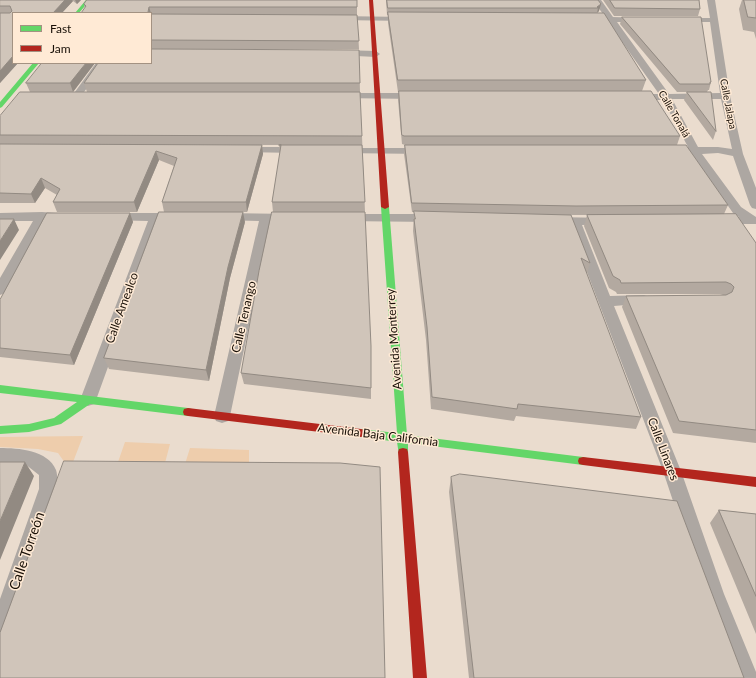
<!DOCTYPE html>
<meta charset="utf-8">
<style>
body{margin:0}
#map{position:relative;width:756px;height:678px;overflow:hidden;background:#eadcce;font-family:Lato,sans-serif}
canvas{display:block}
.legend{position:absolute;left:12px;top:12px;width:140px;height:52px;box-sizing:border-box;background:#ffead5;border:1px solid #a39282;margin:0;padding:5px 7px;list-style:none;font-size:12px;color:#180f06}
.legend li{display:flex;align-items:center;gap:8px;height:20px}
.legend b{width:20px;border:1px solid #a39282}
</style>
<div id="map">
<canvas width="756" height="678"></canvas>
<ul class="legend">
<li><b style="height:5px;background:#63d668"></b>Fast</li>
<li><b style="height:5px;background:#b3261e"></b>Jam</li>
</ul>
</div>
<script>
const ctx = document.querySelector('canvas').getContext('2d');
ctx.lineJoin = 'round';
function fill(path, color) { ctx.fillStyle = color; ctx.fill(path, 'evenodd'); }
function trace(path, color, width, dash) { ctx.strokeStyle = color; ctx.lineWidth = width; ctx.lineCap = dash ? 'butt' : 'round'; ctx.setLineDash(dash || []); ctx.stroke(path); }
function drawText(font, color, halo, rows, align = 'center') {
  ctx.font = font + ' Lato,sans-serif'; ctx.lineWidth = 3; ctx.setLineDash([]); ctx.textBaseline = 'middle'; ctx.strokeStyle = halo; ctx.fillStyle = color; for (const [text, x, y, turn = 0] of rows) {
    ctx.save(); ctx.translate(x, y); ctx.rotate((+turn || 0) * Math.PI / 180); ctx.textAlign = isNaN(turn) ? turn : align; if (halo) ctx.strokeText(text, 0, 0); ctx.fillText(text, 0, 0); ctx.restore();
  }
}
fill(new Path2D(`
 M83 436 70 470 58 453 38 449 0 447V437Z
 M125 442 170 444 165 463 118 462Z
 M190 448 249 450V465L185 464Z`), '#eecdac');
fill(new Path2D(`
 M593 0H601L613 17 645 18 646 20 642 22H617L669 94 720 93 710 22H682L678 20 682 18H710L707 0H715L730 96 743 154 756 188V209L752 208 750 205 733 156 718 153 702 154 741 207 756 217V224H717L715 221 717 218 739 217 733 213 692 154 665 153 664 151 665 149 688 147 663 100H634L629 97 634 94H659L608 22 585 21V17H605ZM672 99H721L732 149 718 147H698Z
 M335 16 408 17 412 19 408 21 338 20H335Z
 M339 50 376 51 380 54 376 57 336 55 335 53 336 51Z
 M96 63H104L80 98H74L72 96Z
 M340 93H418L423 96 418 99 337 98 335 96Z
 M243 147H299L304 150 299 153 239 152 238 150Z
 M343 148H425L430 151 425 154 339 153 338 151 339 149Z
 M42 212 69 214 71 217 69 220 46 221 7 290 5 293 0 295V278L33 221H0V213Z
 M111 213H177L181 214 183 217 181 220 161 221 96 400 94 404 88 406 82 404 80 400 148 221 107 220 105 217 107 214Z
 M223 213 291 214 295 215 297 218 295 221H271L230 416 228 421 222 423 216 421 214 416 259 221 219 220 217 217 219 214Z
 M345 214H433L437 215 439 218 437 221 433 222 341 221 339 218 341 215Z
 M553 217 609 218 611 221 609 224 582 225 610 296 644 295 649 297 651 300 649 303 614 306 681 471 724 594 756 672V678H736L704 594 663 471 569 225 549 224 547 221 549 218Z
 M0 448C18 448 48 450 56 470 58 476 57 483 57 489L11 629 8 637 0 640V599L39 489V475L25 464 0 462Z`), '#ada7a2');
fill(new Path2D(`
 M86 0H90L79 13H75Z
 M33 63H39L2 107 0 108V102Z
 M382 205H385L389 207 407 435 583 457 587 458 588 461 587 464 583 465 408 443V452L407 455 403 456 399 455 397 442 357 436 356 433 357 430 361 429 397 433 381 207Z
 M0 385 188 408 192 409 193 412 192 415 188 416 90 404 61 424 29 432 0 434V426L29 424 54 418 77 402 0 393Z`), '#63d668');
fill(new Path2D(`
 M369 0H373L389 207 385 209 381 207Z
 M188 408 361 429 365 430 366 433 365 436 361 437 188 416 184 415 183 412 184 409Z
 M403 448 407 449 408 452 427 678H413L398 452 399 449Z
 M583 457 756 477V487L583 465 579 464 578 461 579 458Z`), '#b3261e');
fill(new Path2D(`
 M0 0H81L77 4 73 1 13 63H18L0 83Z
 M357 0V15L359 49H151V13H81L85 8 84 4Z
 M386 0H598L599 11 597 13 646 80 642 91 680 136 677 145 728 205 724 214 756 243V443L673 433 622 307 626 296 723 295 720 294H617L616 292 609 288 584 226 587 215H571L590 263 587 274 641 417 636 429 516 416 514 421 431 409 426 340 413 231 414 212H412L404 154 405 145 402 144 398 100 399 92H398L388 23V15H387Z
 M603 0H699L700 9 698 16H614Z
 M742 0H756V39L754 32 743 30 739 9Z
 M622 17 711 82 709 90H708L707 92H677L620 24Z
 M359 50 360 92H87L84 83Z
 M95 63 73 92H30L26 83Z
 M687 92 716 131 713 140 684 100Z
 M0 116 362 136 365 212H273L272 202 280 154 279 145H262L263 154 247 212H164L162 202 174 166 159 160 137 212H57L53 202 57 195 45 188 35 203H0Z
 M130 213 133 222 74 365 0 357V300Z
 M245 222 230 278 209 381 109 369 104 358Z
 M371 346V399L244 384 241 373Z
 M451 477 744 678H469L449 492Z
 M719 510 756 514V634L710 523Z`), '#b3a9a0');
fill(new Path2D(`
 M65 0H72L73 1 62 13H53Z
 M75 0H81L77 4Z
 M601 4 599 11 597 13 598 8 597 7Z
 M149 7 151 13H148Z
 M13 56V63H18L0 83V71Z
 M86 63H95L73 92 70 83Z
 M262 145 263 154 247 212 246 202Z
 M156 151 159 160 137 212 134 202Z
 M41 178 45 188 35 203 31 194Z
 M243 212 245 222 230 278 209 381 206 370 228 267Z
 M130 213 133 222 74 365 70 355Z
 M14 219 19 230 0 260V241Z
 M25 462 34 476 0 560V521Z`), '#928a82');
const building = new Path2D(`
 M0 0H65L53 13H13V56L0 71V13H10L12 11 10 6H0Z
 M87 0H357V7H149L148 12V13H81L86 6 84 4Z
 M387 0H598L601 4 597 7 598 8H388Z
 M610 0H699L700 9 615 8Z
 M744 0H756V18L748 17Z
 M388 12 604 13 646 80H398Z
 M151 14 357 15 359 41 151 40Z
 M622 17H701L711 82H710V84H680Z
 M151 49 359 50 360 83H84L98 63H151Z
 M42 63H86L70 83H26Z
 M399 91H651L680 136H404L402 135Z
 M20 92H360L362 136 0 135V116Z
 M687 92H711L716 131Z
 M0 144 262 145 246 202H162L177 158 156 151 134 202H53L60 189 41 178 31 194 0 193Z
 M279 145H362L365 202H272L281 145Z
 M405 145H686L728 205 576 206 412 203Z
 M414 211 571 215 590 263 581 258 641 417 518 404 517 409 432 397 427 327 414 219H415Z
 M159 212H243L228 267 206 370 104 358Z
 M272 212H365L371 346V388L241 373 259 271Z
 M47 213H130L70 355 0 348V300Z
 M736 214 756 243V430L679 421 626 296 726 295 732 292 734 287 731 284 726 282 621 283 620 280 613 276 587 215Z
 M0 219H14L0 241Z
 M64 461 340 463 380 467 385 678H0V633Z
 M0 462H25L0 521Z
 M460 474 677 501 744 678H474L451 477Z
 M719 510 756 514V596Z`);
fill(building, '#d0c5ba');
trace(building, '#928a82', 1);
drawText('10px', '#180f06', '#ffead5', [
 ["Calle Jalapa",728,104,79],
 ["Calle Tonalá",674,114,60]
]);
drawText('12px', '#180f06', '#ffead5', [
 ["Calle Amealco",122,308,-70],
 ["Calle Tenango",244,317,-77],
 ["Avenida Monterrey",394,339,-94],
 ["Avenida Baja California",378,435,7],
 ["Calle Linares",663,449,69]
]);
drawText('14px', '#180f06', '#ffead5', [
 ["Calle Torreón",27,551,-71]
]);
</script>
